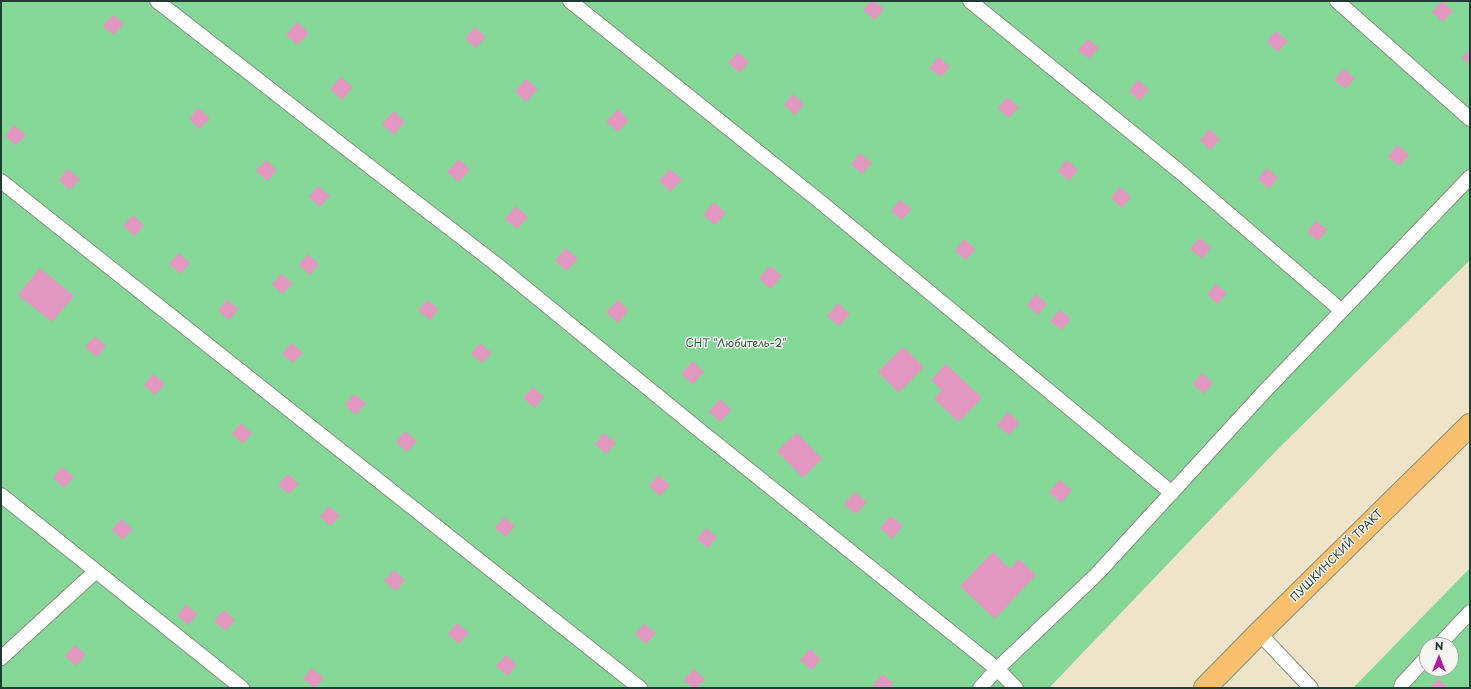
<!DOCTYPE html>
<meta charset="utf-8">
<style>
body{margin:0}
#map{position:relative;width:1471px;height:689px;overflow:hidden;background:#efe4ca;font-family:"Playpen Sans",sans-serif}
canvas{display:block}
.frame{position:absolute;inset:0;border:2px solid #1f3d34;pointer-events:none}
.north{position:absolute;left:1419px;top:637px;width:40px;height:40px;box-sizing:border-box;background:#f6f6f2;border:1px solid #a0aca6;border-radius:50%;rotate:0deg;font-size:11px;font-weight:700;line-height:16px;text-align:center;color:#1f3d34}
.north::after{content:'';display:block;margin:auto;width:14px;height:18px;background:#b5179e;clip-path:polygon(50% 0,100% 100%,50% 72%,0 100%)}
</style>
<div id="map">
<canvas width="1471" height="689"></canvas>
<div class="frame"></div>
<div class="north">N</div>
</div>
<script>
const ctx = document.querySelector('canvas').getContext('2d');
ctx.lineJoin = 'round';
function fill(path, color) { ctx.fillStyle = color; ctx.fill(path, 'evenodd'); }
function trace(path, color, width, dash) { ctx.strokeStyle = color; ctx.lineWidth = width; ctx.lineCap = dash ? 'butt' : 'round'; ctx.setLineDash(dash || []); ctx.stroke(path); }
function drawText(font, color, halo, rows, align = 'center') {
  ctx.font = font + ' "Playpen Sans",sans-serif'; ctx.lineWidth = 3; ctx.setLineDash([]); ctx.textBaseline = 'middle'; ctx.strokeStyle = halo; ctx.fillStyle = color; for (const [text, x, y, turn = 0] of rows) {
    ctx.save(); ctx.translate(x, y); ctx.rotate((+turn || 0) * Math.PI / 180); ctx.textAlign = isNaN(turn) ? turn : align; if (halo) ctx.strokeText(text, 0, 0); ctx.fillText(text, 0, 0); ctx.restore();
  }
}
fill(new Path2D(`
 M1 1H1470V260L1279 448 1049 688H1Z
 M1470 568V688H1353ZM1427 645H1451V669H1427Z`), '#85d798');
fill(new Path2D(`
 M871 1H875L884 9 875 20 863 10Z
 M1442 1 1453 11 1443 22 1432 12Z
 M113 15 124 24 114 35 103 26Z
 M297 22 309 33 298 45 286 35Z
 M475 27 486 37 476 48 465 39Z
 M1276 31 1288 41 1278 52 1267 42Z
 M1088 39 1099 48 1089 59 1078 50Z
 M1470 48V65L1462 58Z
 M738 52 749 62 740 73 728 63Z
 M939 57 950 67 941 77 929 68Z
 M1344 69 1355 78 1346 89 1334 80Z
 M341 77 353 87 342 100 330 89Z
 M526 79 538 89 526 102 515 91Z
 M1138 80 1149 90 1140 101 1129 91Z
 M793 94 804 104 795 115 784 105Z
 M1007 97 1019 107 1009 118 998 108Z
 M198 108 210 118 200 129 189 119Z
 M618 109 629 120 618 132 606 122Z
 M394 111 405 122 394 135 382 124Z
 M14 125 26 135 16 145 5 136Z
 M1209 129 1220 139 1211 150 1200 141Z
 M1398 145 1409 155 1400 166 1388 157Z
 M860 153 872 163 862 174 851 164Z
 M459 159 470 170 459 182 447 172Z
 M266 160 277 170 268 181 256 171Z
 M1067 160 1078 170 1069 181 1058 171Z
 M1267 168 1278 178 1269 189 1258 179Z
 M68 169 80 179 70 190 59 180Z
 M670 169 682 179 671 192 659 181Z
 M318 186 330 196 320 207 309 197Z
 M1120 187 1131 197 1122 208 1111 198Z
 M900 200 912 209 902 220 891 211Z
 M714 202 726 213 715 225 703 215Z
 M516 206 528 217 517 229 505 219Z
 M133 215 144 225 135 236 123 226Z
 M1316 221 1328 230 1318 241 1307 232Z
 M1200 238 1211 248 1202 259 1190 249Z
 M964 239 976 249 966 260 955 251Z
 M566 248 578 259 567 271 555 261Z
 M179 253 190 263 181 274 169 264Z
 M308 254 319 264 310 275 299 265Z
 M770 266 782 276 771 289 759 279Z
 M40 268 74 296 52 322 18 295Z
 M281 274 293 283 283 294 272 285Z
 M1216 284 1227 293 1218 304 1207 295Z
 M1036 294 1047 304 1038 315 1027 305Z
 M227 300 239 309 229 320 218 310Z
 M428 300 439 309 430 320 418 310Z
 M618 300 629 310 618 323 606 312Z
 M838 303 850 314 839 326 827 316Z
 M1060 310 1071 319 1062 330 1050 321Z
 M95 336 106 346 97 357 85 347Z
 M292 343 303 353 293 363 282 354Z
 M480 343 492 353 482 363 471 354Z
 M903 347 924 367 899 393 878 372Z
 M693 361 704 372 693 384 681 374Z
 M946 364 982 398 959 422 934 399 942 390 931 380Z
 M1202 373 1213 383 1204 394 1193 384Z
 M153 374 165 384 155 395 144 385Z
 M533 387 544 397 535 408 523 398Z
 M354 394 366 403 356 415 345 405Z
 M720 399 732 410 720 422 709 412Z
 M1008 412 1020 423 1009 435 997 425Z
 M241 423 252 433 243 444 232 434Z
 M405 431 417 441 407 452 396 442Z
 M604 433 616 443 606 454 595 444Z
 M797 433 822 459 803 478 777 451Z
 M62 467 74 477 64 488 53 478Z
 M288 474 299 484 289 494 278 485Z
 M658 475 670 485 660 496 649 486Z
 M1060 480 1072 490 1061 503 1049 492Z
 M855 492 867 502 856 514 844 504Z
 M329 506 340 516 331 526 320 517Z
 M891 516 903 526 892 539 880 528Z
 M504 517 515 526 506 537 495 528Z
 M121 519 133 529 123 540 112 530Z
 M706 528 717 537 708 548 697 539Z
 M993 552 1010 569 1019 559 1036 575 995 619 960 586Z
 M394 570 405 580 396 591 384 581Z
 M186 605 198 614 188 625 177 615Z
 M224 610 235 620 226 631 214 621Z
 M457 623 469 633 459 644 448 634Z
 M644 624 656 633 646 644 635 634Z
 M75 645 86 655 76 666 65 656Z
 M810 649 821 659 812 670 800 660Z
 M506 655 517 665 508 676 496 666Z
 M312 668 324 678 315 688 303 679Z
 M694 669 705 679 697 688H693L684 680Z
 M883 674 894 684 890 688H877L873 685Z
 M1439 679 1448 688H1429Z`), '#e298c0');
const lane = new Path2D(`
 M157 1 325 132 496 264 698 429 997 669 1016 688
 M570 1 823 204 1172 493
 M970 1 1179 171 1342 311
 M1337 1 1470 119
 M1 181 640 688
 M1 495 242 688
 M1259 633 1311 688
 M1439 645 1470 612
 M1 658 96 571
 M980 688 997 669 1097 574 1264 392 1470 177
 M1401 688 1402 684 1427 657`);
const primary = new Path2D(`
 M1205 688 1259 633 1470 425`);
trace(lane, '#87907f', 16);
trace(primary, '#87907f', 24);
trace(lane, '#fff', 14);
trace(primary, '#f8bf6c', 22);
drawText('11px', '#335c48', '#f6f6f2', [
 ["СНТ \"Любитель-2\"",736,344]
]);
drawText('11px', '#1f3d34', '#f6f6f2', [
 ["ПУШКИНСКИЙ ТРАКТ",1337,556,-45]
]);
</script>
